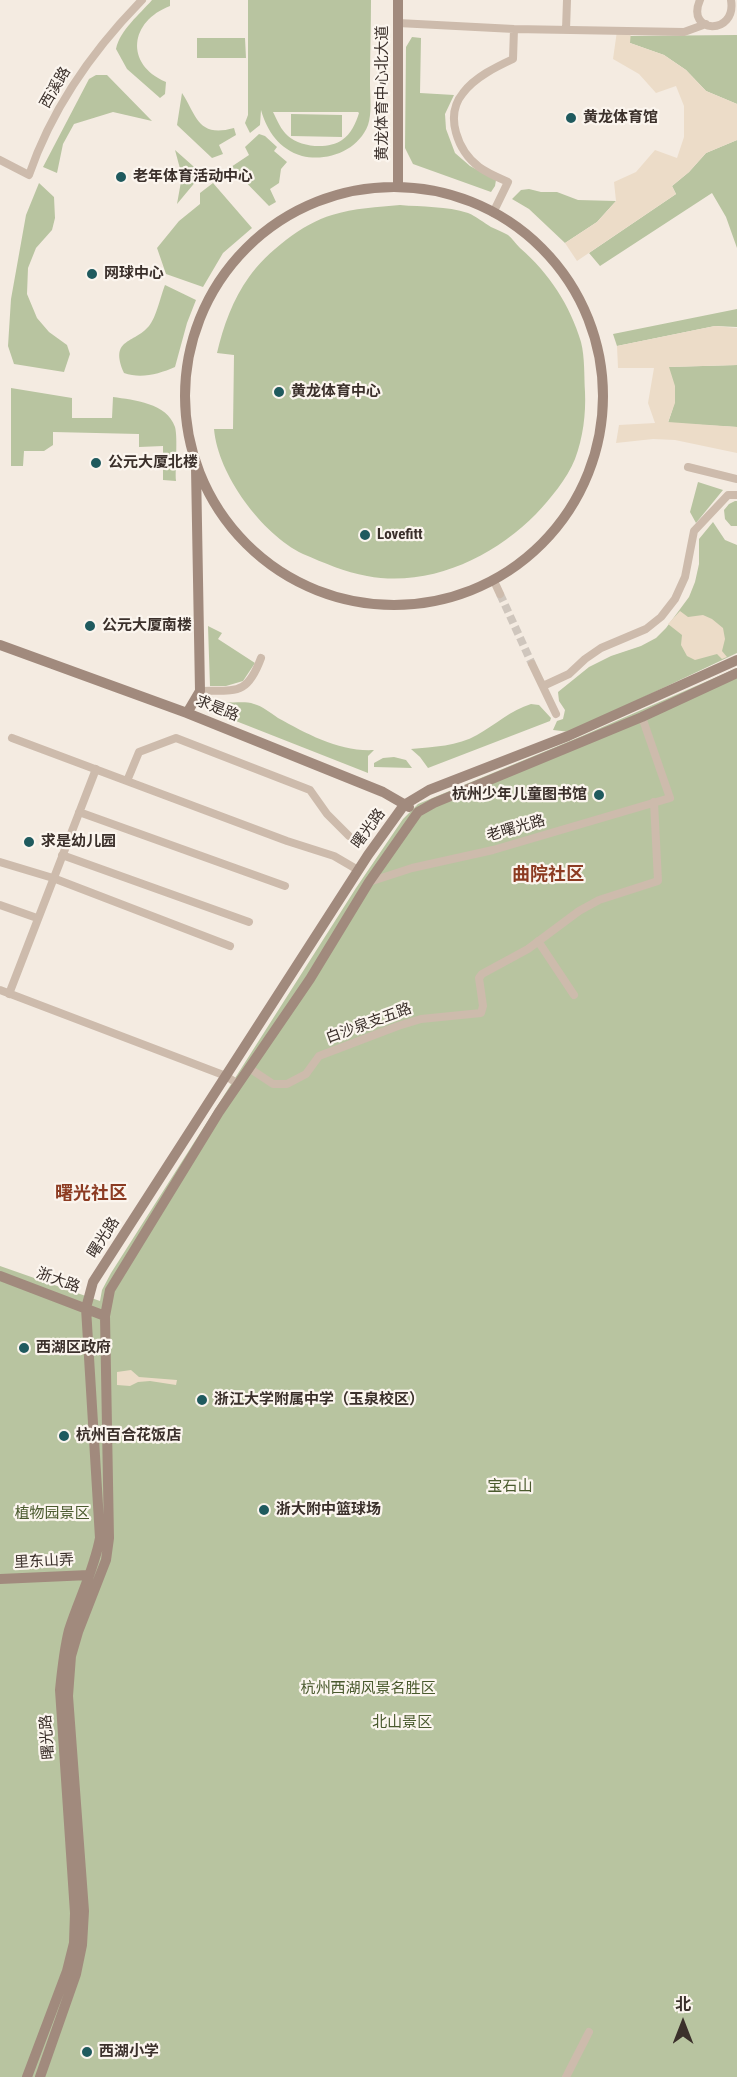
<!DOCTYPE html>
<meta charset="utf-8">
<style>
body{margin:0}
#map{position:relative;width:737px;height:2077px;overflow:hidden;background:#f4ebe1;font-family:"Roboto Condensed","Noto Sans SC",sans-serif}
canvas{display:block}
.north{position:absolute;left:653px;top:1993px;width:60px;height:60px;-webkit-text-stroke:4px #fbf5ee;paint-order:stroke;rotate:0deg;font-size:16px;font-weight:700;line-height:24px;text-align:center;color:#3b302b}
.north::after{content:'';display:block;margin:auto;width:21px;height:27px;background:#3b302b;clip-path:polygon(50% 0,100% 100%,50% 72%,0 100%)}
</style>
<div id="map">
<canvas width="737" height="2077"></canvas>
<div class="north">北</div>
</div>
<script>
const ctx = document.querySelector('canvas').getContext('2d');
ctx.lineJoin = 'round';
function fill(path, color) { ctx.fillStyle = color; ctx.fill(path, 'evenodd'); }
function trace(path, color, width, dash) { ctx.strokeStyle = color; ctx.lineWidth = width; ctx.lineCap = dash ? 'butt' : 'round'; ctx.setLineDash(dash || []); ctx.stroke(path); }
function drawText(font, color, halo, rows, align = 'center') {
  ctx.font = font + ' "Roboto Condensed","Noto Sans SC",sans-serif'; ctx.lineWidth = 4.5; ctx.setLineDash([]); ctx.textBaseline = 'middle'; ctx.strokeStyle = halo; ctx.fillStyle = color; for (const [text, x, y, turn = 0] of rows) {
    ctx.save(); ctx.translate(x, y); ctx.rotate((+turn || 0) * Math.PI / 180); ctx.textAlign = isNaN(turn) ? turn : align; if (halo) ctx.strokeText(text, 0, 0); ctx.fillText(text, 0, 0); ctx.restore();
  }
}
fill(new Path2D(`
 M152 0H170V6C130 21 124 64 166 82L165 94 160 98 127 69 116 49C120 30 140 14 152 0Z
 M248 0H371C371 28 370 56 370 84 370 97 372 113 368 125 358 151 327 162 302 156 279 149 267 131 261 110L260 125 250 133 245 123 248 115ZM273 112H358L359 113C356 123 351 134 342 140 328 150 300 147 288 136 281 130 277 120 273 112Z
 M737 35V104L706 91 686 70 664 55 630 43V36Z
 M412 37 421 38 420 93 454 95 445 114 446 129 455 153 470 166 496 180 495 186 491 192 413 164 405 148 406 47Z
 M197 38H245L246 58H197Z
 M96 75H107L152 121 113 112 74 124 63 144 57 173 43 167 89 79Z
 M182 93C197 116 198 138 234 128L236 135 219 145 223 154 212 158 177 125Z
 M291 114 342 115V137L291 136Z
 M259 134 265 136 277 147 274 151 287 162 281 169 279 183 270 189 276 202 269 206 231 167 249 155 245 147Z
 M737 140V248L726 217 712 193 600 266 589 253 676 194 672 186 689 172 706 153Z
 M175 150 202 174 177 204 182 176Z
 M39 183 54 197 55 218 52 230 36 248 28 268 27 294 37 318 49 332 67 345 70 354 64 372 14 364 8 346 11 299 26 215Z
 M213 183 252 228 223 253 203 287 166 274 157 248 179 221 200 204V193Z
 M529 189 541 192H557L578 200 616 201 597 222 565 243 529 209 512 199 521 190Z
 M400 205C422 207 447 206 468 213 476 216 484 223 491 227 497 230 503 232 508 235 512 238 516 244 520 248 549 273 570 305 581 342 585 358 584 376 585 392 586 414 583 438 575 459 567 479 550 499 536 514 494 557 429 588 367 576 345 572 324 563 303 554 262 534 218 475 214 429H233L234 355 217 353C223 327 233 299 249 277 266 253 303 223 332 215 354 208 378 207 400 205Z
 M165 285 196 300 187 323 175 367C159 374 141 379 124 373 109 338 134 344 149 326 156 318 161 295 165 285Z
 M737 309V327L715 326 617 346 613 334Z
 M737 365V427L668 423C677 398 677 392 668 367Z
 M11 388 72 398V418H112L113 397C134 400 167 403 175 427 178 438 175 468 176 481L163 480V446L139 447V434L53 432V445L44 451H24L23 466H11Z
 M698 482 723 490 696 523 690 512Z
 M735 501H737V526H731L725 519 724 510 729 504Z
 M713 522 725 540 737 545V653L570 732 553 730 557 721 563 719 565 710 559 701 558 692 589 667 611 656 641 646 656 638 666 628 689 597 695 582 699 564V539Z
 M208 626 222 633 218 639 255 663 243 681 226 686H210Z
 M737 668V2077H0V1266L100 1301 102 1290 111 1273 356 888 403 819 418 804 582 736Z
 M218 700C230 705 243 700 254 704 262 706 271 713 278 718 307 734 340 752 374 750L368 756V773L213 712V701Z
 M531 704 539 705 551 718 550 721 428 768 420 757 411 749C433 747 458 746 477 735 495 725 511 710 531 704Z
 M394 757 406 760 412 768 374 767V763L383 758Z`), '#b8c4a0');
fill(new Path2D(`
 M617 31H631L630 43 664 55 686 70 706 91 737 104V140L706 153 689 172 672 186 676 194 577 261 565 243 597 222 616 201 614 182 636 172 655 150 677 158 684 137V106L676 86 656 93 639 74 613 59Z
 M715 326 737 328V365L669 367 675 386V403L668 422 737 427V453L675 440 653 439 616 443 619 425 655 423 648 403 654 368H618L617 346Z
 M680 611 688 617 703 615 712 619 723 628 725 639 722 651 727 657 722 659 717 654 695 660 687 656 681 645 682 635 668 624Z
 M131 1370 139 1377 177 1380 176 1385 150 1381 138 1382 130 1386 117 1385V1372Z`), '#ecdcc8');
trace(new Path2D(`
 M500 594 532 664`), '#cfc6bd', 8, [8, 4]);
trace(new Path2D(`
 M700 0C685 34 737 36 731 0
 M398 23 514 29 684 32 706 24
 M566 30 567 0
 M0 160 29 175C52 108 93 50 142 0
 M493 213 508 182C499 178 487 173 479 167 458 151 444 116 463 93 475 77 496 67 513 59L514 29
 M688 467 737 479
 M494 581 500 594
 M532 664 556 714
 M543 686 569 674 585 659 601 648 646 629 661 617 675 599 685 577 694 531 728 495H737
 M200 691C236 690 247 696 261 658
 M12 738 287 841 334 856 358 870
 M127 781 139 752 176 738 310 790 327 814 349 836
 M79 812 285 886
 M62 855 249 922
 M0 862 53 878 230 946
 M369 882 412 868 493 850 670 798 642 717
 M0 905 37 918
 M538 941 574 995
 M0 990 226 1076 238 1084
 M9 994 96 769
 M249 1068 273 1084H287L306 1074 319 1056 398 1026 421 1019 481 1013 483 1006 479 978 482 974 528 949 579 911 599 900 658 881 654 802
 M566 2077 589 2032`), '#cdbbac', 8);
trace(new Path2D(`
 M398 0V186
 M185 396a209 209 0 1 1 418 0a209 209 0 1 1-418 0Z
 M0 645 187 713 383 792 409 807
 M187 713 200 691 196 468
 M0 1276 105 1316
 M0 1579 89 1575
 M27 2077 67 1971 74 1943 75 1913 60 1690C62 1670 64 1650 69 1630 79 1599 94 1570 100 1538L86 1308 93 1282 368 855 404 805 429 790 568 736 737 660
 M40 2077 76 1974 82 1945 84 1911 68 1696 71 1656 78 1632 106 1560 109 1538 105 1316 110 1290 219 1112 310 979 369 882 418 812 434 803 642 717 737 673`), '#a18a7d', 10);
for (const [x, y, r, color] of [
 [571,118,6,"#1f5a5e"],
 [121,177,6,"#1f5a5e"],
 [92,274,6,"#1f5a5e"],
 [279,392,6,"#1f5a5e"],
 [96,463,6,"#1f5a5e"],
 [365,535,6,"#1f5a5e"],
 [90,626,6,"#1f5a5e"],
 [599,795,6,"#1f5a5e"],
 [29,842,6,"#1f5a5e"],
 [24,1348,6,"#1f5a5e"],
 [202,1400,6,"#1f5a5e"],
 [64,1436,6,"#1f5a5e"],
 [264,1510,6,"#1f5a5e"],
 [87,2052,6,"#1f5a5e"]
]) { const dot = new Path2D(); dot.arc(x, y, r, 0, 2 * Math.PI); ctx.fillStyle = color; ctx.fill(dot); trace(dot, '#fbf5ee', 2); }
drawText('15px', '#3b302b', '#fbf5ee', [
 ["西溪路",56,88,-60],
 ["黄龙体育中心北大道",383,93,-90],
 ["求是路",217,709,22],
 ["曙光路",369,829,-54],
 ["老曙光路",516,829,-16],
 ["白沙泉支五路",369,1024,-20],
 ["曙光路",104,1238,-57],
 ["浙大路",58,1281,20],
 ["里东山弄",44,1562,-3],
 ["曙光路",48,1737,-94]
]);
drawText('bold 15px', '#3b302b', '#fbf5ee', [
 ["黄龙体育馆",583,118],
 ["老年体育活动中心",133,177],
 ["网球中心",104,274],
 ["黄龙体育中心",291,392],
 ["公元大厦北楼",108,463],
 ["Lovefitt",377,535],
 ["公元大厦南楼",102,626],
 ["杭州少年儿童图书馆",587,795,"right"],
 ["求是幼儿园",41,842],
 ["西湖区政府",36,1348],
 ["浙江大学附属中学（玉泉校区）",214,1400],
 ["杭州百合花饭店",76,1436],
 ["浙大附中篮球场",276,1510],
 ["西湖小学",99,2052]
], 'left');
drawText('15px', '#4a5a2e', '#fbf5ee', [
 ["宝石山",510,1487],
 ["植物园景区",52,1514],
 ["杭州西湖风景名胜区",368,1689],
 ["北山景区",402,1723]
]);
drawText('bold 18px', '#8c3b22', '#fbf5ee', [
 ["曲院社区",548,875],
 ["曙光社区",91,1194]
]);
</script>
